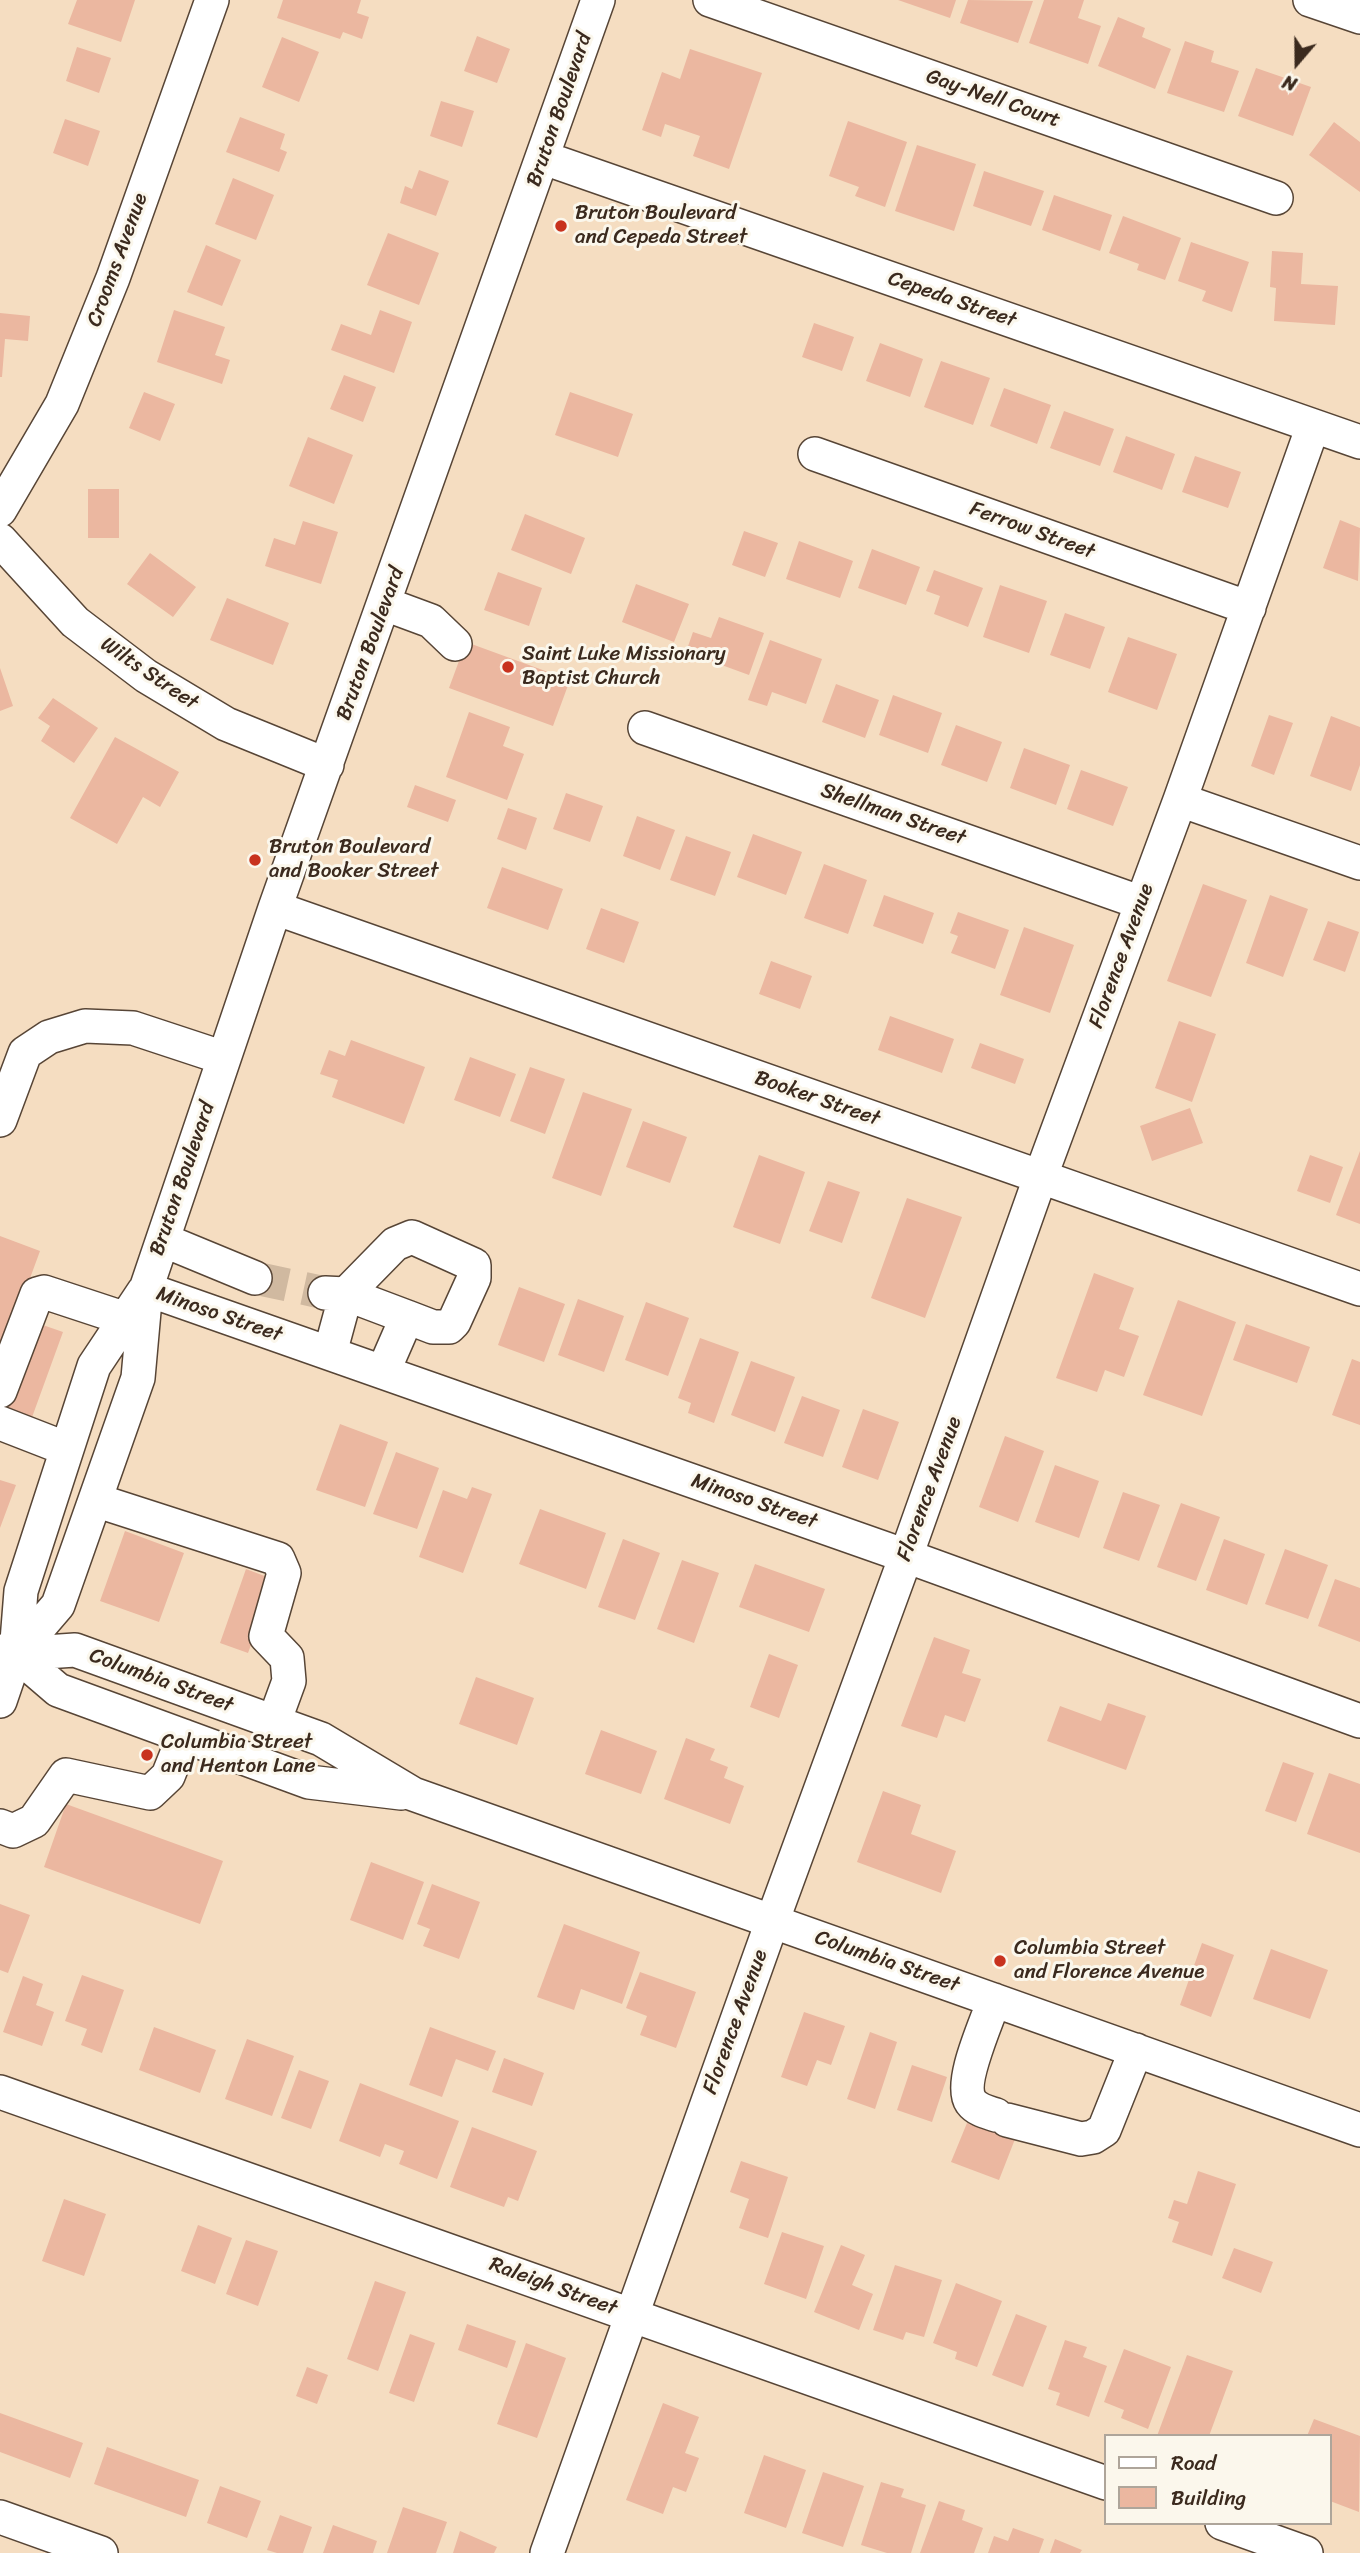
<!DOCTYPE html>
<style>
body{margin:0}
#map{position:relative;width:1360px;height:2553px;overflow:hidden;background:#f5ddc1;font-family:Sriracha,sans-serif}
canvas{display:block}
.legend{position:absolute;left:1104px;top:2434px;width:228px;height:91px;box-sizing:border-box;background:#fbf7ec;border:2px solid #aea59a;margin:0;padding:9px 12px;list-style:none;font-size:21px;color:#3b2a1e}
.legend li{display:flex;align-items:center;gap:14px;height:35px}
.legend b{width:35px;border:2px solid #aea59a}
.north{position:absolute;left:1262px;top:28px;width:70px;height:70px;-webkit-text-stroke:5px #fbf7ec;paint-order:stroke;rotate:200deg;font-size:19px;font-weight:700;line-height:28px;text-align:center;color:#3b2a1e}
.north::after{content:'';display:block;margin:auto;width:24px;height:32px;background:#3b2a1e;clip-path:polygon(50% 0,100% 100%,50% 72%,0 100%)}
</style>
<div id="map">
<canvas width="1360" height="2553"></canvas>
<ul class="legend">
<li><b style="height:9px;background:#fff"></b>Road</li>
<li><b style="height:19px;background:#ebb7a0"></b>Building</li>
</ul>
<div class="north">N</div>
</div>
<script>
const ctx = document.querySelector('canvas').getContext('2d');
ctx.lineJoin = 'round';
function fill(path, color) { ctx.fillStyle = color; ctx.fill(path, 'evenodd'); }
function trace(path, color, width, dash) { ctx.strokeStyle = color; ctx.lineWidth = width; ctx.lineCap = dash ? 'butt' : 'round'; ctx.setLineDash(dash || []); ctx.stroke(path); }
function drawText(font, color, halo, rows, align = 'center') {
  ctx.font = font + ' Sriracha,sans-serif'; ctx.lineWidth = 6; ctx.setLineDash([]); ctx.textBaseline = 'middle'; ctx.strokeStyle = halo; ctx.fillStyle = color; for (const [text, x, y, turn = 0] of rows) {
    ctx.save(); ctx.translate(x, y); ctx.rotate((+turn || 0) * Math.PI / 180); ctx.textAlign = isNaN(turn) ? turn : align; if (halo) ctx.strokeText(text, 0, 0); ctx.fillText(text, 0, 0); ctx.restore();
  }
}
fill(new Path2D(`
 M77 0H135L121 42 68 24Z
 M283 0H361L357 13 369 17 362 39 343 32 340 39 277 18Z
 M898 0H956L950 18Z
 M968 0 1033 1 1018 43 960 23Z
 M1044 0H1084L1078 18 1101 26 1088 64 1029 43Z
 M1118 17 1145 28 1142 37 1171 49 1155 89 1098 66Z
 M477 36 510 49 497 83 464 71Z
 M282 37 319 52 299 102 262 87Z
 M1185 41 1214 51 1211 62 1239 71 1224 112 1167 93Z
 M77 47 111 58 99 93 66 81Z
 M690 49 762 73 729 169 693 156 700 136 665 124 661 137 642 130 662 72 680 79Z
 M1256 68 1311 87 1293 136 1238 116Z
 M441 101 474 111 462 147 430 136Z
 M240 117 285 134 280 149 287 152 279 172 226 152Z
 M65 119 100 131 88 166 53 153Z
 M848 121 907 142 885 207 855 196 859 187 829 176Z
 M1334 122 1360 142V192L1309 155Z
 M917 145 976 164 954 231 895 211Z
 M419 170 449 181 436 216 400 203 405 186 412 189Z
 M984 171 1044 191 1031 226 973 206Z
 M233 178 274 195 256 240 215 224Z
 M1054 195 1112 215 1100 251 1042 230Z
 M1123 216 1181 238 1165 280 1137 270 1139 264 1109 253Z
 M388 233 439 253 419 305 367 285Z
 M1191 242 1249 262 1232 312 1202 301 1206 291 1178 281Z
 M206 245 241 260 222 306 187 292Z
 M1272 251 1303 253 1301 284 1338 286 1335 325 1274 321 1276 288 1270 287Z
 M174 310 225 327 215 355 230 360 222 384 157 362Z
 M380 310 412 322 394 373 331 350 341 324 371 335Z
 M0 313 30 316 28 341 5 339 2 377H0Z
 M814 323 854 337 842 371 802 357Z
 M880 343 923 359 910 397 866 381Z
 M941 361 990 378 973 425 924 407Z
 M344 375 376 387 363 422 330 409Z
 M1004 388 1051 405 1037 444 990 426Z
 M144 392 175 404 160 441 129 428Z
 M570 392 633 414 618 457 555 435Z
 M1064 411 1114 429 1100 466 1050 448Z
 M1126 436 1175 454 1162 490 1113 472Z
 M308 437 353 455 334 504 289 486Z
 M1195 456 1241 472 1228 508 1182 492Z
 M88 489H119V538H88Z
 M525 514 585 538 571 574 511 550Z
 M1340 520 1360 528 1358 581 1323 568Z
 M303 521 338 532 321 584 265 566 274 538 295 545Z
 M744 531 778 543 765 577 732 565Z
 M799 541 853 561 840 598 786 579Z
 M872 549 920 567 906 605 858 588Z
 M150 553 196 587 173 617 127 584Z
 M934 570 983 588 968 627 934 614 940 596 926 591Z
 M498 572 542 588 529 626 484 610Z
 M636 584 689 604 674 642 622 622Z
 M1000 585 1047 601 1029 653 983 637Z
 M227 598 289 623 273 665 210 640Z
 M1065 613 1105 627 1090 669 1050 655Z
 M719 617 764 633 749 675 686 652 693 632 711 638Z
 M1128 637 1177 654 1157 710 1108 692Z
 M770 640 822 659 806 704 772 692 767 706 748 700Z
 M466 642 570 680 553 726 449 688Z
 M0 668 13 706 0 711Z
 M836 684 879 700 865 738 822 722Z
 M893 695 942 713 928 753 879 735Z
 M53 698 98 728 74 763 41 741 50 726 38 718Z
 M469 712 510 727 503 746 524 754 507 800 446 777Z
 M1269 715 1293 723 1274 775 1251 766Z
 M1331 716 1360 727V765L1351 791 1310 776Z
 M956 725 1002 742 987 782 941 765Z
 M115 737 179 772 160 807 143 797 117 844 70 818Z
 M1024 748 1070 765 1056 805 1010 788Z
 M1081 770 1128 787 1113 826 1067 809Z
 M415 785 456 800 448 822 407 807Z
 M566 793 603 806 590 842 553 829Z
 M508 808 537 818 526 850 497 839Z
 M637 816 675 830 660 870 623 856Z
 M753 834 802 852 786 895 737 877Z
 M686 836 731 852 715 896 670 880Z
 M824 864 867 880 848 934 804 918Z
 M502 867 563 889 548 930 487 908Z
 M1203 884 1247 900 1211 997 1167 981Z
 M884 895 934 913 923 944 873 926Z
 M1270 895 1308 909 1283 977 1246 963Z
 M601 908 639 922 624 963 586 949Z
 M958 912 1009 930 995 969 951 953 958 936 950 933Z
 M1328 921 1359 932 1345 972 1313 960Z
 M1024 927 1074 945 1050 1013 1000 995Z
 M771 961 812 976 800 1009 759 994Z
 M890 1016 954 1039 942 1073 878 1050Z
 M1179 1021 1216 1034 1192 1102 1155 1088Z
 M351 1040 425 1067 404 1124 332 1097 338 1080 320 1074 329 1050 345 1056Z
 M980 1043 1024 1059 1015 1084 971 1068Z
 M470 1057 516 1074 500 1117 454 1100Z
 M530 1067 565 1079 545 1134 510 1121Z
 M583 1092 632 1109 601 1196 552 1178Z
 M1190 1108 1203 1143 1152 1161 1140 1126Z
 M643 1121 687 1137 670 1183 626 1167Z
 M1360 1151V1224L1336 1215Z
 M759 1155 805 1172 780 1244 733 1227Z
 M1310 1155 1343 1167 1330 1203 1297 1191Z
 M828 1181 860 1192 842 1243 809 1231Z
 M907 1198 962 1217 925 1318 871 1298Z
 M0 1236 40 1251 0 1360Z
 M1094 1273 1134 1288 1119 1329 1139 1336 1124 1377 1105 1370 1097 1392 1056 1378Z
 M519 1287 565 1304 544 1362 498 1345Z
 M578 1299 624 1316 604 1372 558 1355Z
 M1178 1300 1236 1322 1202 1416 1143 1395Z
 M646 1302 689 1318 668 1376 625 1360Z
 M37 1323 63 1332 31 1420 5 1411Z
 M1246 1324 1310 1347 1297 1383 1233 1360Z
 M700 1338 739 1352 714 1423 688 1413 691 1403 678 1398Z
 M1352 1359 1360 1362V1425L1332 1415Z
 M751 1361 795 1377 775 1432 731 1415Z
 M802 1396 840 1410 823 1457 784 1443Z
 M863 1409 899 1422 878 1480 842 1467Z
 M340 1424 388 1442 365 1507 316 1490Z
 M1005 1436 1044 1451 1018 1522 979 1507Z
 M396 1452 439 1468 417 1529 373 1514Z
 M1055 1465 1099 1481 1079 1538 1035 1522Z
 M0 1480 16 1485 0 1528Z
 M472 1487 492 1494 463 1573 419 1557 443 1490 467 1499Z
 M1123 1492 1160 1505 1139 1561 1103 1548Z
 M1181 1503 1220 1517 1196 1581 1157 1567Z
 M540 1509 606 1533 586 1589 519 1564Z
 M125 1531 184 1553 159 1622 100 1601Z
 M623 1539 660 1553 635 1620 598 1607Z
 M1224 1539 1265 1554 1247 1605 1206 1590Z
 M1285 1549 1328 1565 1308 1619 1265 1604Z
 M682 1560 719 1573 694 1643 657 1629Z
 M755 1564 825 1589 809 1632 739 1607Z
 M246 1569 275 1580 248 1653 220 1643Z
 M1335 1579 1360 1588V1642L1318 1626Z
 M934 1637 970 1650 962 1673 981 1679 965 1722 945 1715 937 1738 901 1726Z
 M769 1654 798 1665 779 1718 750 1707Z
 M476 1677 534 1698 517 1745 459 1724Z
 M1108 1703 1146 1716 1126 1770 1047 1741 1060 1706 1101 1721Z
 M601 1730 657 1751 641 1794 585 1774Z
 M686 1738 715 1749 710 1760 728 1767 724 1778 744 1786 730 1824 664 1799Z
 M1283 1762 1314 1773 1296 1822 1265 1811Z
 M1329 1773 1360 1784V1853L1307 1834Z
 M883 1791 921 1805 911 1834 956 1851 941 1893 857 1862Z
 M66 1804 223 1861 200 1924 44 1867Z
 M371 1862 424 1882 403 1940 350 1920Z
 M432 1884 480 1902 459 1959 423 1946 430 1929 417 1924Z
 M0 1904 30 1915 8 1973 0 1970Z
 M564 1924 640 1952 622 2004 581 1989 574 2010 537 1997Z
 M1202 1943 1234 1955 1211 2017 1180 2005Z
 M1271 1949 1328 1970 1310 2019 1253 1999Z
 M640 1972 696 1992 676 2048 640 2035 647 2016 626 2008Z
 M82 1975 124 1990 102 2053 81 2045 87 2029 65 2021Z
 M23 1976 43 1984 36 2005 54 2012 42 2046 3 2032Z
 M804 2012 845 2026 831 2065 817 2060 807 2086 781 2077Z
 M154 2027 216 2050 200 2093 139 2070Z
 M430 2027 496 2051 488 2071 456 2059 442 2097 409 2085Z
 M870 2032 897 2042 875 2109 847 2099Z
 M247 2039 294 2056 272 2116 225 2099Z
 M504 2058 544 2073 532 2106 492 2092Z
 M912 2065 947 2077 932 2122 897 2110Z
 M299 2070 329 2081 311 2129 281 2118Z
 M360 2083 459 2121 437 2179 399 2164 404 2151 385 2144 380 2157 339 2141Z
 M998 2110 1017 2134 999 2180 951 2162 967 2123 989 2131Z
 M472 2127 537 2151 518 2201 508 2197 504 2207 450 2187Z
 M741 2161 788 2177 768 2238 739 2228 749 2199 730 2192Z
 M1198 2171 1236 2184 1212 2256 1172 2242 1179 2222 1168 2218 1174 2200 1187 2204Z
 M64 2199 106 2214 84 2276 42 2261Z
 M198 2225 232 2238 215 2284 181 2271Z
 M782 2232 824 2246 806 2299 764 2284Z
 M246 2240 278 2251 258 2306 226 2294Z
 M841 2245 865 2255 852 2285 873 2294 859 2330 814 2312Z
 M1234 2248 1273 2262 1261 2293 1222 2278Z
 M895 2265 942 2280 924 2337 906 2332 903 2340 873 2330Z
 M375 2281 406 2292 378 2371 347 2359Z
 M956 2283 1002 2301 977 2367 955 2359 957 2352 933 2343Z
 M1016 2314 1047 2326 1023 2387 992 2375Z
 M467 2324 516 2341 507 2368 458 2350Z
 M410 2334 435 2343 414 2402 389 2393Z
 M1065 2340 1087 2347 1083 2357 1107 2366 1089 2417 1056 2405 1060 2393 1048 2389Z
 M526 2343 566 2358 537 2438 497 2424Z
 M1124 2349 1171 2367 1148 2429 1121 2418 1124 2410 1104 2402Z
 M1187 2355 1233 2371 1209 2436H1157Z
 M307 2367 328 2375 317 2404 296 2396Z
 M663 2403 699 2417 685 2453 699 2458 686 2492 673 2487 663 2514 626 2500Z
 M0 2413 83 2443 70 2478 0 2452Z
 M1314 2419 1360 2436 1359 2512 1330 2501V2436H1307Z
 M107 2447 199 2480 186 2517 94 2484Z
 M764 2455 806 2470 786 2528 744 2513Z
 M823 2472 864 2486 843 2547 802 2533Z
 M881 2482 904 2489 901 2497 926 2505 911 2553H887L861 2545Z
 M220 2486 261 2501 247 2538 207 2523Z
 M939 2501 965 2510 962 2520 983 2528 974 2553H920Z
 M403 2507 447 2522 436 2553H387Z
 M280 2515 312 2527 303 2553H277L267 2550Z
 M333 2525 377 2541 373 2553H323Z
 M1013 2528 1044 2539 1039 2553H988L994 2536 1008 2541Z
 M460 2531 497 2547 494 2553H453Z
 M1055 2539 1082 2550 1080 2553H1050Z`), '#ebb7a0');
trace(new Path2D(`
 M255 1278 325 1293`), '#d0b9a0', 33, [33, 17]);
const minor = new Path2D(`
 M710 0 1276 198
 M1310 0 1360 17
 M544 158 1360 442
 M815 454 1249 608
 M0 510 62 404 113 278 212 0
 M0 540 75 622 146 676 226 724 327 765
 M385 604 431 621 455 644
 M645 728 1142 903
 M1180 800 1360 863
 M275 908 1360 1289
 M0 1120 25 1053 49 1037 85 1026 133 1028 224 1058
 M163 1240 255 1278
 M146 1289 906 1556 1360 1721
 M325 1293 346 1294 395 1244 412 1237 474 1265V1278L454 1322 449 1327H433L407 1317
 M330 1353 346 1294 407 1317 383 1372
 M0 1391 37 1294 44 1292 126 1319
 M0 1423 67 1449
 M95 1500 278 1559 284 1573 266 1636 287 1658 289 1681 274 1722
 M6 1650 16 1654 58 1690 309 1782 401 1793
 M16 1654 58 1605 138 1378 146 1289 275 908 598 0
 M16 1654 75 1650 321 1739 413 1794 1360 2130
 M0 1701 16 1654 21 1591 94 1366 144 1291
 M0 1826 13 1831 34 1821 66 1775 150 1793 168 1776 184 1736
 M994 2000C987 2022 958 2083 971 2102 977 2110 987 2112 996 2115
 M0 2092 1106 2483
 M1007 2120 1081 2139 1093 2137 1104 2130 1136 2050
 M0 2517 101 2553
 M1222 2523 1306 2553
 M547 2553 772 1922 906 1556 1040 1178 1180 800 1313 426`);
trace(minor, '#574536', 36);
trace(minor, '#fff', 33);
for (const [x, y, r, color] of [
 [561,226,7,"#c8321e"],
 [508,667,7,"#c8321e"],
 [255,860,7,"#c8321e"],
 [147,1755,7,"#c8321e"],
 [1000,1961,7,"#c8321e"]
]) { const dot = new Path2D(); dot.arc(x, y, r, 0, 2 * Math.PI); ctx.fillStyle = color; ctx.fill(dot); trace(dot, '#fbf7ec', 2.5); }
drawText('21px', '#3b2a1e', '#fbf7ec', [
 ["Gay-Nell Court",993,99,19],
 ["Bruton Boulevard",560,110,-71],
 ["Crooms Avenue",118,260,-70],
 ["Cepeda Street",952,300,19],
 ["Ferrow Street",1032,531,20],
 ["Bruton Boulevard",371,644,-70],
 ["Wilts Street",149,674,34],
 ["Shellman Street",893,815,19],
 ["Florence Avenue",1122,956,-70],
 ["Booker Street",817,1099,19],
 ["Bruton Boulevard",183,1179,-71],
 ["Minoso Street",219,1315,19],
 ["Florence Avenue",930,1489,-70],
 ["Minoso Street",754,1502,19],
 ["Columbia Street",161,1681,20],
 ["Columbia Street",887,1962,19],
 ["Florence Avenue",736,2022,-70],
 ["Raleigh Street",553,2287,20]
]);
drawText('21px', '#3b2a1e', '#fbf7ec', [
 ["Bruton Boulevard",575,214],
 ["and Cepeda Street",575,238],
 ["Saint Luke Missionary",522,655],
 ["Baptist Church",522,679],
 ["Bruton Boulevard",269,848],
 ["and Booker Street",269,872],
 ["Columbia Street",161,1743],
 ["and Henton Lane",161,1767],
 ["Columbia Street",1014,1949],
 ["and Florence Avenue",1014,1973]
], 'left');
</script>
